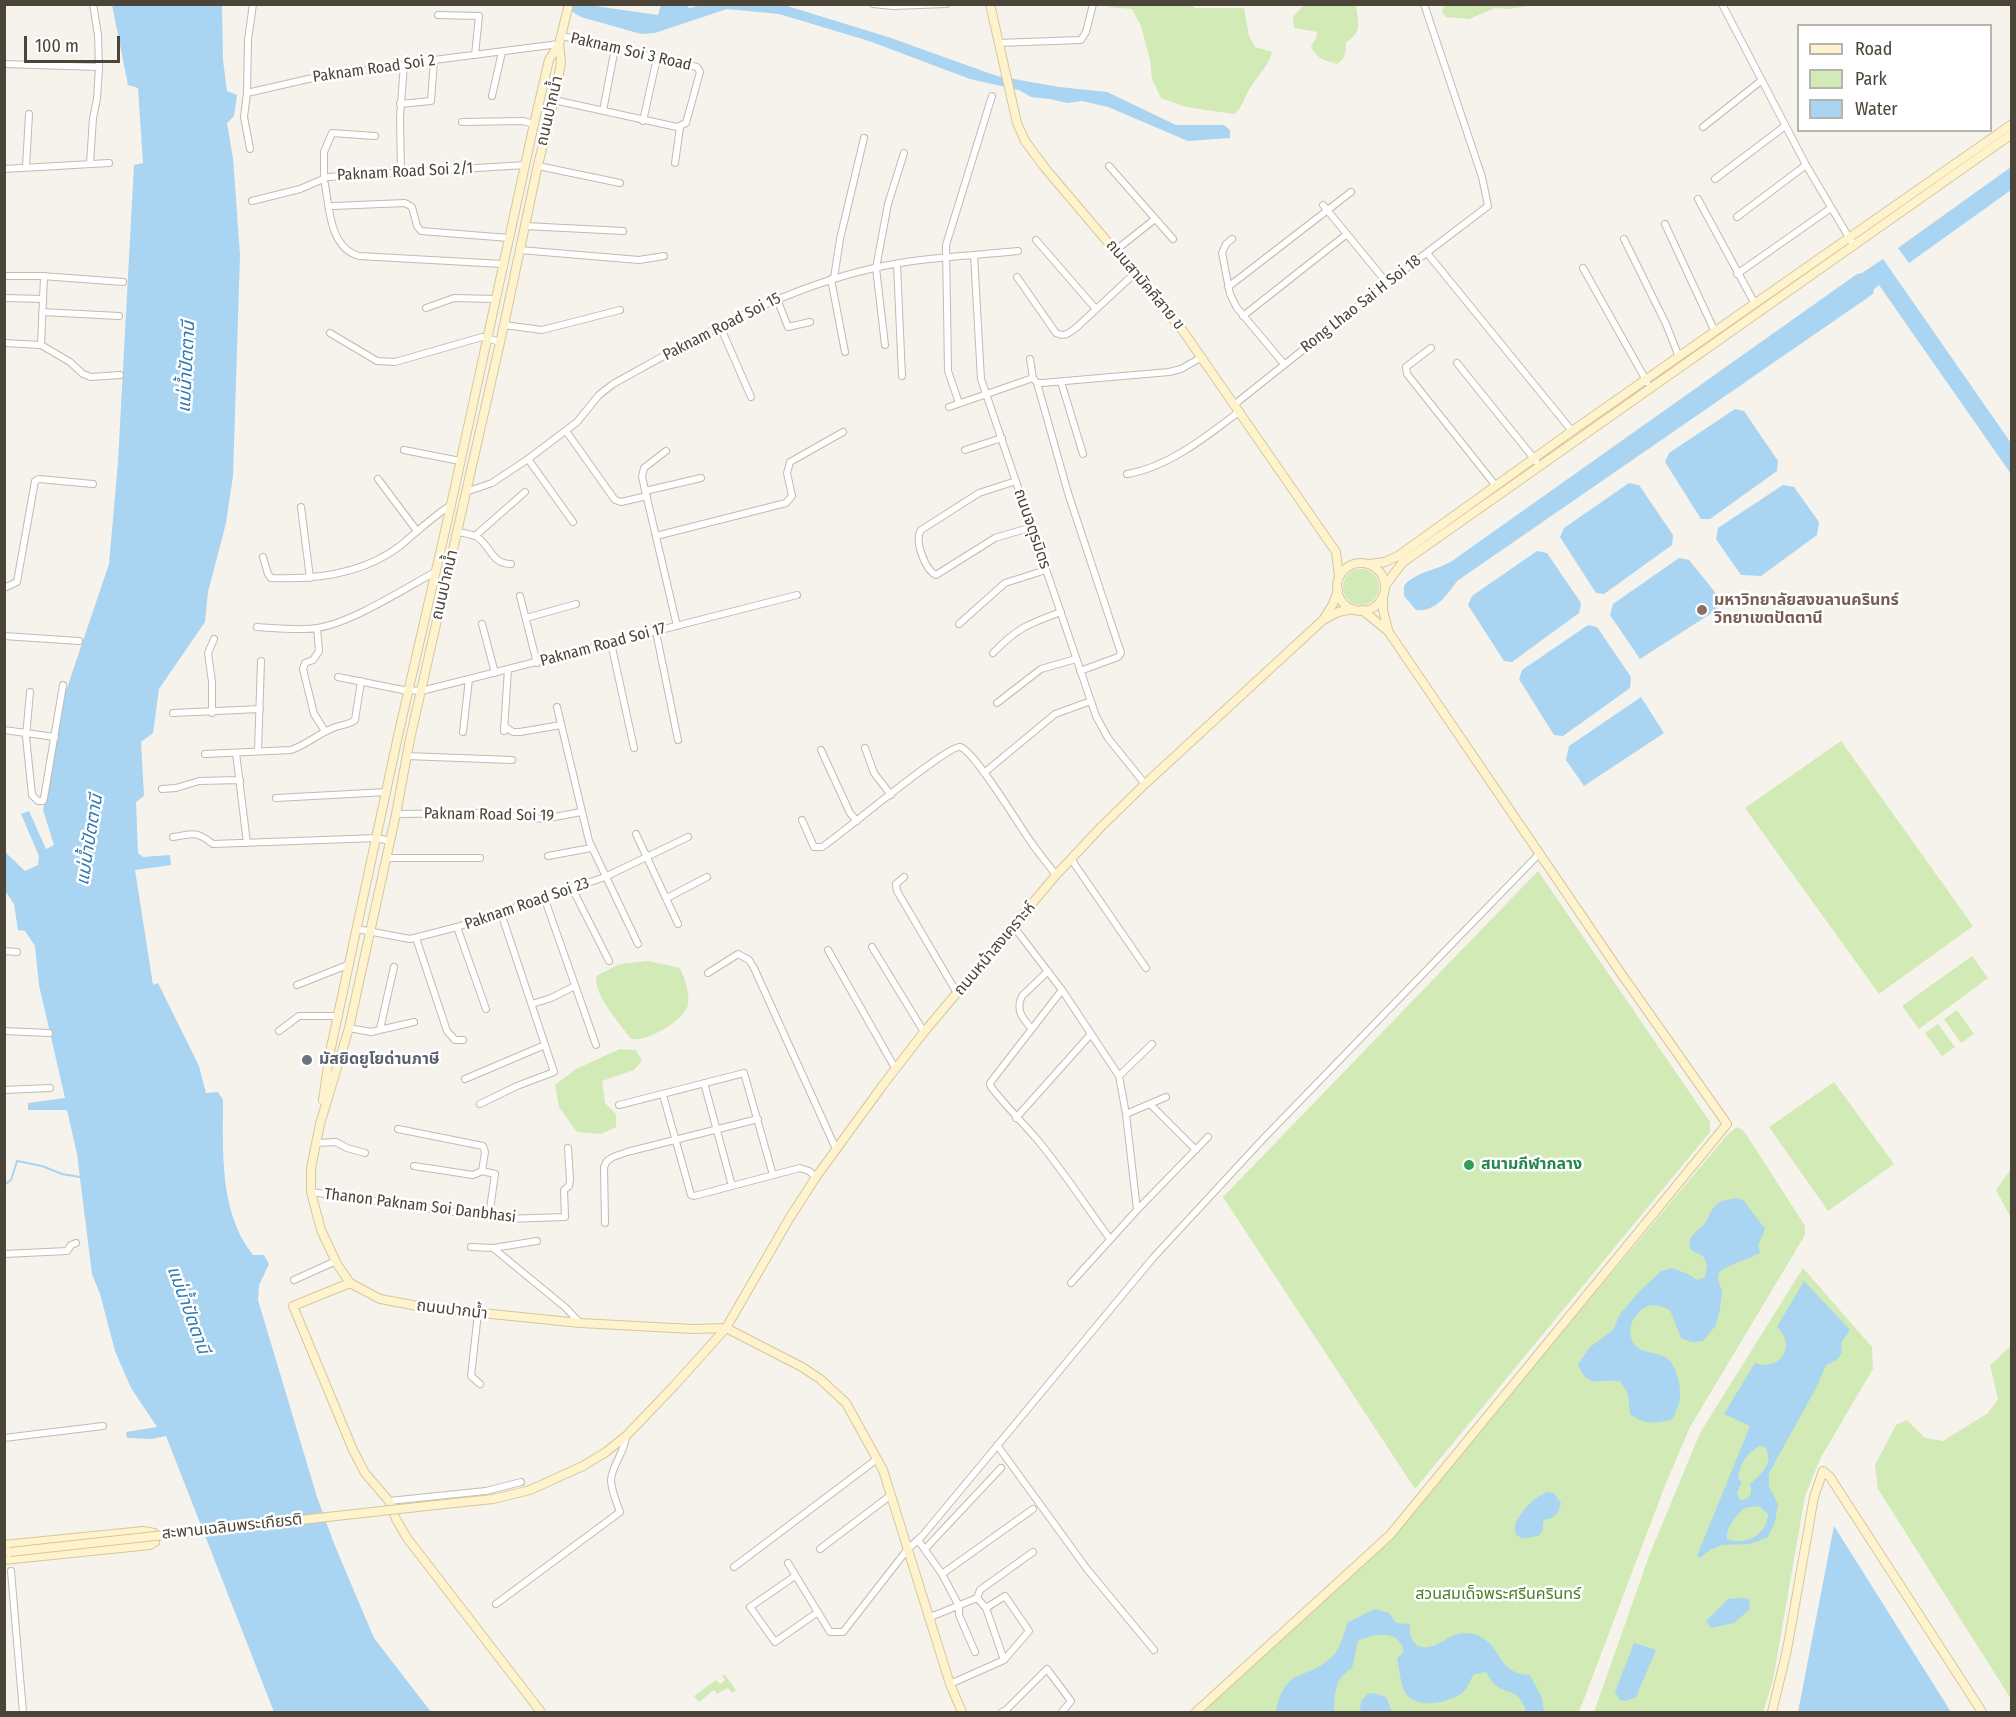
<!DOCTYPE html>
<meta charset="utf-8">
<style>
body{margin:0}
#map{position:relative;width:2016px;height:1717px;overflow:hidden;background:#f6f3ec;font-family:"Fira Sans Condensed",sans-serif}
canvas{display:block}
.frame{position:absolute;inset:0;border:6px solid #4b4439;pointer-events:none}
.legend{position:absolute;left:1797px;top:24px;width:195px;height:108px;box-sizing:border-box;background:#fff;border:2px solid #b7b4b0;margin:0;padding:8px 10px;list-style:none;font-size:18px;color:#4b4439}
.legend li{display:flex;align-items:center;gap:12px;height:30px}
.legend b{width:30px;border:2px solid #b7b4b0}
.scale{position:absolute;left:24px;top:36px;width:96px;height:27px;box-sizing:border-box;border:3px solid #4b4439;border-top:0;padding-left:8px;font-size:18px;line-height:21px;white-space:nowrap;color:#4b4439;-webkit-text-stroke:4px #fff;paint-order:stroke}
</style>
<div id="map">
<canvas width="2016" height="1717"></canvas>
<div class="frame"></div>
<ul class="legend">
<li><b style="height:8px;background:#fff3cd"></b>Road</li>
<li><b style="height:16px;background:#d2eab5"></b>Park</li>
<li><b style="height:16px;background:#a9d4f2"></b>Water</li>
</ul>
<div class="scale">100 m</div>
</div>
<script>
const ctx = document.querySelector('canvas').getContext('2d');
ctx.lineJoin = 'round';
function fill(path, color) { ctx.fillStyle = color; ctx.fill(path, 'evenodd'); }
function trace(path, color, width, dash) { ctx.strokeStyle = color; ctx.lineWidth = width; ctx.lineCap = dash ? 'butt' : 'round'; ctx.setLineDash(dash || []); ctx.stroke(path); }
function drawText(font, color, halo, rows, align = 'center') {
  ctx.font = font + ' "Fira Sans Condensed","Noto Sans Thai",sans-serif'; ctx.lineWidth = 5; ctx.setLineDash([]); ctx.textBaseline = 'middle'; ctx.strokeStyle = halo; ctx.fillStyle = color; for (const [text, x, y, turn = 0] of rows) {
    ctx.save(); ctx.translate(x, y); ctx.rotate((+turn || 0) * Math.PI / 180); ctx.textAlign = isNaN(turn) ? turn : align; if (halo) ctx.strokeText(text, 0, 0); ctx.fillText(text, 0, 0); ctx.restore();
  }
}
fill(new Path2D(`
 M1445 4H1534V5L1509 9 1495 8 1469 19 1446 17 1442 11Z
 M1108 5H1192L1195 8H1244L1249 36 1255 47 1272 52C1267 69 1257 75 1249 90 1243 100 1243 107 1234 114L1186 107 1161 98 1152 79 1150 60 1141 26 1132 9 1109 7Z
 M1308 5H1356C1358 23 1363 32 1346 42 1346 52 1346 58 1337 64 1326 61 1315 58 1311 46L1316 38 1317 32 1294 28 1293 17 1302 7Z
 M1343 587a18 18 0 1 1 36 0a18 18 0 1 1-36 0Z
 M1841 741 1973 926 1879 994 1745 808Z
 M1538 871 1710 1122V1132L1415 1489 1223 1197Z
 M1972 956 1988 978 1919 1029 1902 1006Z
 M648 961 680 968C685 980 690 992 688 1005 685 1020 643 1045 630 1038 618 1020 595 998 596 976L620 964Z
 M1957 1010 1974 1034 1961 1043 1944 1019Z
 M1938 1024 1955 1047 1942 1056 1925 1033Z
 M620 1049 636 1050 642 1061 634 1070 602 1081 605 1103 616 1114V1127L601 1134 577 1132 559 1107 555 1085 576 1069Z
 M1834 1082 1894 1164 1828 1211 1769 1127Z
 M1737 1127 1744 1131 1805 1226V1235L1690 1427 1666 1483 1579 1712H1201L1394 1534 1727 1135Z
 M2011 1169V1218L1996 1190Z
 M1803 1268 1872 1347 1873 1369 1821 1457 1805 1496 1773 1680 1763 1712H1594L1649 1556 1700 1433Z
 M2011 1346V1699L1878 1489 1875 1465 1896 1425 1907 1420 1925 1438 1943 1441 1988 1413 1998 1399 1990 1365Z
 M722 1675H725L736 1690 732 1693 728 1688 717 1694 714 1690 699 1702 694 1696 716 1680 720 1684 725 1680Z`), '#d2eab5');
fill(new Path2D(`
 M707 4 784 5 888 37 997 76 1059 87 1107 92 1176 125H1224L1230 130V138L1188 141 1108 107 1082 101 1067 103 1050 99 1031 97 1019 90 970 79 869 41 779 14 727 9 655 33 641 34 581 17 561 5H588L658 15 661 5H687L689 8Z
 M112 5H222L223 60 227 91 237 95 234 116 227 123 233 158 240 255 233 476 226 523 208 592 205 622 159 689 153 733 141 742 144 796 136 802 138 853 143 857 170 855 171 865 135 870 153 985 158 983 199 1066 206 1093 218 1092 223 1100C223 1152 219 1212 253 1255H264L269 1264 259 1285 258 1300 317 1497 335 1546 374 1638 431 1712H274L166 1436 152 1439 127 1438 126 1432 157 1427 131 1388 115 1351 100 1294 92 1274 77 1154 67 1110H28V1103L65 1098 39 985 35 946 25 931 18 930 14 904 5 891 4 851 25 871 38 865 39 856 21 814 29 811 46 849 54 845 43 810 66 691 109 564 118 462 134 165 143 163 138 88 128 85Z
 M2011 167V190L1909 263 1898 248Z
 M1883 259 2011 443V474L1879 285 1874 289 1873 294 1457 581C1446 596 1436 612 1416 610L1404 596V586C1413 573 1437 570 1452 561L1857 274 1862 273Z
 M1735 409 1744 411 1778 461 1777 471 1710 519H1701L1665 462 1669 453Z
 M1629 483 1639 485 1673 535 1672 545 1604 594 1596 593 1560 537 1564 528Z
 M1783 485 1794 487 1819 522 1817 535 1761 576 1741 575 1716 539 1718 528Z
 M1537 551 1547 553 1581 603 1579 613 1512 662 1504 661 1468 605 1472 596Z
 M1679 558 1689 560 1719 597 1718 609 1640 659 1610 615 1613 604Z
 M1588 625 1597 627 1631 677 1630 688 1563 736 1554 735 1519 679 1522 670Z
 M1641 697 1664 733 1584 786 1566 760 1569 746Z
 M1737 1198 1744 1201 1765 1229 1758 1245 1760 1253C1747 1260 1731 1263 1719 1272L1718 1280 1722 1291 1720 1309 1716 1325 1703 1341 1692 1342 1681 1338 1670 1310C1665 1308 1658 1305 1652 1305 1637 1308 1626 1325 1632 1340 1638 1354 1652 1351 1663 1356 1676 1361 1681 1384 1680 1397 1680 1404 1675 1412 1673 1419 1656 1424 1645 1425 1630 1414L1628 1394 1620 1381C1597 1379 1587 1389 1578 1364L1590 1347 1613 1330 1620 1314 1639 1292 1661 1271 1672 1268 1688 1274 1697 1280 1705 1277 1707 1264 1703 1256 1691 1250C1686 1234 1697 1234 1705 1223 1708 1220 1709 1214 1712 1210 1718 1200 1726 1200 1737 1198Z
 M1804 1281 1850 1330 1841 1343 1842 1353 1837 1360 1826 1365 1816 1388 1769 1473V1487L1778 1504 1775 1522 1768 1537 1750 1544 1722 1545 1710 1550 1700 1558 1697 1556 1750 1426 1724 1414 1755 1363C1781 1372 1797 1345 1777 1327ZM1760 1446 1765 1447C1775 1463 1761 1474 1750 1484 1753 1493 1750 1500 1740 1500L1737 1493 1742 1482 1738 1479C1739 1465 1747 1452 1760 1446ZM1759 1506 1768 1514C1767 1535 1746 1546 1727 1539 1726 1526 1736 1517 1744 1508Z
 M1548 1492 1554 1493 1561 1503 1558 1512 1551 1519H1546L1543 1522V1530L1538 1536C1534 1536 1527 1539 1523 1538 1500 1532 1532 1496 1548 1492Z
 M1834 1526 1951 1712H1798Z
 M1741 1598 1749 1599 1750 1609 1734 1623 1711 1628 1706 1621 1728 1599Z
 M1375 1609 1389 1613 1396 1623 1410 1624C1408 1636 1414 1650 1429 1647 1445 1644 1453 1629 1473 1634 1503 1641 1495 1675 1530 1675L1542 1698 1544 1712H1526C1519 1687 1508 1696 1494 1684 1491 1681 1488 1675 1486 1672L1474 1674C1470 1680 1467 1690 1461 1694 1448 1702 1423 1708 1410 1698 1400 1690 1400 1670 1397 1658L1404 1652C1400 1629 1374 1633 1358 1641L1352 1668C1334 1679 1335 1693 1334 1712H1276C1285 1665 1306 1682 1333 1656 1341 1648 1344 1632 1348 1622Z
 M1634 1643 1656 1650 1636 1697 1626 1701 1620 1700 1615 1692Z
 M1373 1693 1386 1697 1392 1712H1360L1361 1701 1368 1694Z`), '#a9d4f2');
trace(new Path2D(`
 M4 1185 11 1180 17 1161 42 1166 62 1174 80 1177`), '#a9d4f2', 2);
const street = new Path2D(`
 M873 4 893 6 946 4
 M1722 4 1806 165 1854 246
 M438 15 479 16 475 55
 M998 43 1081 40 1086 32 1093 4
 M4 64 99 67
 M247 93 248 40 253 4
 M492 96 502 52
 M554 100 677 127 686 123 700 72 697 67 562 36
 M400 104 431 101 434 60
 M603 111 615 48
 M643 121 657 58
 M462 122 523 121 534 124
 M1703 127 1762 80
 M250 149 244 117 247 93 308 79 434 60 559 44
 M90 163 93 118 97 99 99 67 98 35 93 4
 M675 163 680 127
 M538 166 620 183
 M1109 166 1173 239
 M26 167 29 114
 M4 169 109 163
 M401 173 400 117 404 64
 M324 178V152L332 133 375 136
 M1715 179 1785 126
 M325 184C329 208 330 248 359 256L503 264
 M1698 199 1755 304
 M252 201 300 189 328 177 526 165
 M1323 205 1387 283
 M333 206 405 203 412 207 417 226 421 231 509 238
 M1737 217 1806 165
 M1665 224 1715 332
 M525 226 623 231
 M1232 239 1226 244 1222 253 1230 294 1237 308 1284 364
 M1624 239 1666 324 1679 357
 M1036 240 1095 308
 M520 250 639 260 664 256
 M1116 250 1155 219
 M1427 253 1572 431
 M974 255 981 379 1096 716 1108 738 1145 784
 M897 264 902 376
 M1583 268 1647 382
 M1737 274 1831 208
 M4 276H42L123 282
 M44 277 41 345 70 362 83 374 91 377 120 375
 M1017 277 1056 333C1065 338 1070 332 1077 327L1135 273
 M834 278 840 239 864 138
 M831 279 845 352
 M1228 287 1351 192
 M4 298 43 299
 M777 299 788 327 810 322
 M426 308 454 298 495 299
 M42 312 119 316
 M1243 316 1347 234
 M504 325 542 330 620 310
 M720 326 751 397
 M330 333 377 361 395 362 482 337 500 342
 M4 343 41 345
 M885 345 876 268 888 204 904 153
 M1431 348 1406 367 1407 374 1496 486
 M1030 359 1033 378 1037 383H1042L1169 372 1181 369 1202 357
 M1457 363 1536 461
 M1061 382 1083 454
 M1037 383 1068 493 1121 653 1118 657 1080 671
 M959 403 948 371 946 245 992 96
 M1235 404 1387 283 1488 206 1482 177 1424 4
 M949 407 1033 378
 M566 431 615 500 621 502 647 496
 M404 450 460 461
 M965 450 1002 438
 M666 451 644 468 642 477 677 626
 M528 459 573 522
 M1127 474C1169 467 1207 436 1240 411
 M378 479 417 531
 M1016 481 979 493 921 530C914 540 925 570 936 575L995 538 1032 527
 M645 491 701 478
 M466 492 492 483 528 459 577 422 599 395 613 384C698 337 778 290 874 268 921 257 970 256 1018 251
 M301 507 310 578
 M457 532C464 533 471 534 477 537 491 546 491 564 511 564
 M475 536 525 492
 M656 536 786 503 792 496 787 473 790 462 843 432
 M263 557 268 574 271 578C316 580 363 574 400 546 417 532 432 517 451 505
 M4 588 17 582 35 481 39 479 93 484
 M520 596 537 663
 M526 618 576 604
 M482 624 495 673
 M959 624 1005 583 1046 570
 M257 627C277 628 297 631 317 628 351 623 404 589 435 572
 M317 628 319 651 313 660 305 663 303 669 314 714 325 731
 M656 632 678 740
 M4 636 79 641
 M611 643 634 748
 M993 653C1017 628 1028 624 1061 612
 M338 677 408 691
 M408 690 421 691 469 679 797 595
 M30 692 26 737 32 795 38 801H43L44 798 63 685
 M997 703 1041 669 1076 659
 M557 707 589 841 638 944
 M173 713 260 709
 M212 713V682L208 653 214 639
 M504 726 513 732H520L561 725
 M4 730 55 737
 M504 731 508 669
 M463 732 469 679
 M865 748 874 773 891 795
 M821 750 850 813 857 821
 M258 751 261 661
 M236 753 247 843
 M205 754 291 750C306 745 318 734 333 728 340 725 349 725 355 720L361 681
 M406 756 512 760
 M984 773 1055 714 1091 701
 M162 789 176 788 199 781 240 780
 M276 798 387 792
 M396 814 478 813 544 819 581 812
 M802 820 814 847H822C842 834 947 745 960 747 974 750 1020 827 1031 842 1039 854 1048 864 1056 875
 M636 834 678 924
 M173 837C194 834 195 830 213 844L377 838 390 841
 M548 856 591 848
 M386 858H480
 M1071 859 1146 968
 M904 877 896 884 897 891 957 993
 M572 888 609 961
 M544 897 596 1045
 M667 898 707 877
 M457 927 486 1009
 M1014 927 1062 990 1119 1076 1126 1114 1137 1210 1071 1283
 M357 929 410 939 457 927 605 877 688 837
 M416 938 447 1031 455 1040H463
 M872 947 924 1032
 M828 950 895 1068
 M4 951 17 952
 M708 973 738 954 749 960 754 968 836 1149
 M297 985 350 964
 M1062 990 990 1083 991 1087C1005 1105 1020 1120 1035 1137 1062 1169 1085 1205 1110 1239
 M532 1004 551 998 575 986
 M349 1028 371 1032 414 1022
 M380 1029 394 967
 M1032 1029C1023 1019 1015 1010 1022 996L1048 971
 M4 1031 49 1033
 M279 1031 299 1016H339
 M1119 1076 1152 1044
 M465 1079 545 1045
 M704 1083 732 1186
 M4 1090 50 1088
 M663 1095 691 1195 694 1196 800 1168 809 1171 816 1177
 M480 1104 517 1086 554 1072 501 913
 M1150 1104 1196 1150
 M619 1105 744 1073 773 1175
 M1126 1114 1166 1097
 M1016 1118 1091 1034
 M398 1129 483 1146 485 1152 482 1171 495 1174 489 1216
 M316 1143 336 1142 347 1148 365 1153
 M414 1166 473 1175 482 1171
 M311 1192 504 1219 565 1217 564 1190 569 1186 570 1180 568 1148
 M1137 1210 1208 1137
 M605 1223 604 1167 607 1161 613 1157 627 1152 758 1119
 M471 1247 493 1248 566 1308 580 1323
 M493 1248 537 1241
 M4 1254 67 1251 71 1245 76 1243
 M294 1280 336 1261
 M478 1313 471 1376 480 1384
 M4 1438 103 1426
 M997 1445 1087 1569 1154 1650
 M389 1501 486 1491 521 1482
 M918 1540 942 1574 959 1606V1615L975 1652
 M820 1549 891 1495
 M925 1549 1001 1468
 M788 1563 830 1632H843L907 1550 923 1535 1153 1258 1263 1139 1540 853
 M734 1567 877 1459
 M11 1571 23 1712
 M942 1574 1033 1509
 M795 1576 750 1607 775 1642 818 1612
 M977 1598 986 1608 1004 1660
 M496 1604 620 1512C617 1503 611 1490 611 1480 612 1465 625 1452 626 1436
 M928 1618 977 1598 980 1590 1033 1552
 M950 1684 1004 1660 1029 1631 1005 1596 986 1608
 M1002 1712 1006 1710 1047 1669 1071 1701 1062 1712`);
const secondary = new Path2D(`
 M990 4 1017 123 1025 141 1045 168 1183 331 1336 552 1339 577
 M559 44 561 62 554 100 537 169 504 325 410 739 396 814 349 1028 320 1124 311 1168V1192L321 1230 337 1264 350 1283 380 1299 423 1307 580 1323 693 1329 726 1328
 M1337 587a24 24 0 1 1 48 0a24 24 0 1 1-48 0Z
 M1369 564 1385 562 1398 556 1572 431 2012 124
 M1385 586 1402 563 2012 134
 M1383 597V610L1388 630
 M1325 619 1338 612 1353 609
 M323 1100 330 1052 398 736 451 505 534 124 549 60 559 44 569 4
 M350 1283 293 1306 353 1450 365 1473 389 1501 396 1519 407 1538 541 1712
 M726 1328 802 1367 820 1379 846 1403 883 1470 950 1684 962 1712
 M454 1503 493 1499 530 1490 583 1466 606 1452 626 1436 674 1386 726 1328 789 1219 816 1177 883 1085 924 1032 1056 875 1101 827 1145 784 1323 620 1333 604 1338 590
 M4 1545 143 1531 154 1533 155 1542 150 1545 4 1560
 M1196 1712 1390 1535 1727 1124 1620 972 1388 631 1362 610
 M1772 1712 1787 1650 1814 1497 1823 1471 1830 1477 1982 1712`);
trace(street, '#c2bbae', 8);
trace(secondary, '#d6c79b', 10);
trace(street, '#fff', 6);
trace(secondary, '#fff3cd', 8);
const secondaryBridge = new Path2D(`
 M10 1552 454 1503`);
trace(secondaryBridge, '#d6c79b', 10, []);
trace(secondaryBridge, '#fff3cd', 8);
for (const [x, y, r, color] of [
 [1702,610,6,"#8d6e63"],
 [307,1060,6,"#6b7280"],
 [1469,1165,6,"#2e9e5b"]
]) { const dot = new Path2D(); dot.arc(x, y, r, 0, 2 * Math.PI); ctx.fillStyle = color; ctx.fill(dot); trace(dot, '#fff', 2); }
drawText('16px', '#4b4439', '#fff', [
 ["Paknam Soi 3 Road",631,52,13],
 ["Paknam Road Soi 2",374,69,-8],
 ["ถนนปากน้ำ",550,111,-77],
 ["Paknam Road Soi 2/1",405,172,-3],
 ["ถนนสามัคคีสาย ข",1145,285,50],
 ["Rong Lhao Sai H Soi 18",1361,304,-38],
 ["Paknam Road Soi 15",722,327,-27],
 ["ถนนจตุรมิตร",1032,529,71],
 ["ถนนปากน้ำ",445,585,-77],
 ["Paknam Road Soi 17",603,645,-15],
 ["Paknam Road Soi 19",489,815,1],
 ["Paknam Road Soi 23",527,904,-19],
 ["ถนนหน้าสงเคราะห์",995,949,-50],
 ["Thanon Paknam Soi Danbhasi",420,1206,7],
 ["ถนนปากน้ำ",452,1310,7],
 ["สะพานเฉลิมพระเกียรติ",232,1527,-6]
]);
drawText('bold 16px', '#785e54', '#fff', [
 ["มหาวิทยาลัยสงขลานครินทร์",1714,601],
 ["วิทยาเขตปัตตานี",1714,619]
], 'left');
drawText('bold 16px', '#5b616d', '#fff', [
 ["มัสยิดยูโยด่านภาษี",319,1060]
], 'left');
drawText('bold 16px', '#27864d', '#fff', [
 ["สนามกีฬากลาง",1481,1165]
], 'left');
drawText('16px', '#4a7f2a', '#fff', [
 ["สวนสมเด็จพระศรีนครินทร์",1498,1595]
]);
drawText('italic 18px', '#2e7ab2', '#fff', [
 ["แม่น้ำปัตตานี",187,367,-87],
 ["แม่น้ำปัตตานี",90,840,-81],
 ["แม่น้ำปัตตานี",188,1310,70]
]);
</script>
